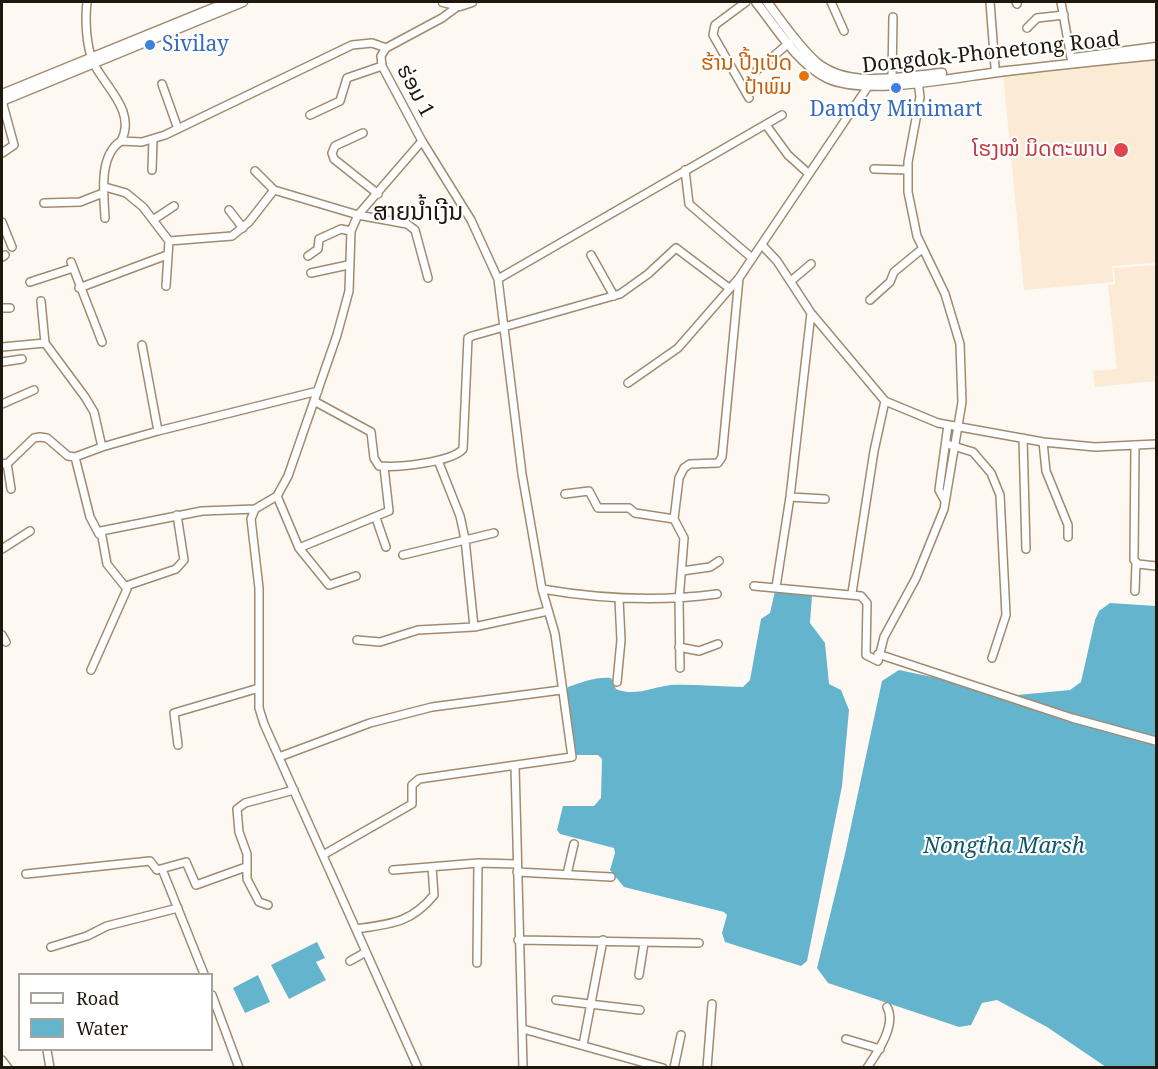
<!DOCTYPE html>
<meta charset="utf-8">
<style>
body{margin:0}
#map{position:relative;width:1158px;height:1069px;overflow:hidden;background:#fdf8f2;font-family:"Noto Serif",serif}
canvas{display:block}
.frame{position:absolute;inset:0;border:3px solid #20180d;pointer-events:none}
.legend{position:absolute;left:18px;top:973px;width:195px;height:78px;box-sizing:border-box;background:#fff;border:2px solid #a6a39e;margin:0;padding:8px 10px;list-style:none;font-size:18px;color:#20180d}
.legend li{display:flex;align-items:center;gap:12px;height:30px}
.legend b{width:30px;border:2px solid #a6a39e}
</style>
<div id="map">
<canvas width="1158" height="1069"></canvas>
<div class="frame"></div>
<ul class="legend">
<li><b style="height:8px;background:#fff"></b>Road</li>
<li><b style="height:16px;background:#65b4ce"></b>Water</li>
</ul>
</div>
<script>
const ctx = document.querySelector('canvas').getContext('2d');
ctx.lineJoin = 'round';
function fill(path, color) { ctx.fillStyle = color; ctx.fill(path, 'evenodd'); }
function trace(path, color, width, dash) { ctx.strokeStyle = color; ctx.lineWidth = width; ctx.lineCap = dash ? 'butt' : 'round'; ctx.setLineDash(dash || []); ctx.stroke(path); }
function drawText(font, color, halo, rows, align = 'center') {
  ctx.font = font + ' "Noto Serif","Noto Sans Lao",serif'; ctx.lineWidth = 4.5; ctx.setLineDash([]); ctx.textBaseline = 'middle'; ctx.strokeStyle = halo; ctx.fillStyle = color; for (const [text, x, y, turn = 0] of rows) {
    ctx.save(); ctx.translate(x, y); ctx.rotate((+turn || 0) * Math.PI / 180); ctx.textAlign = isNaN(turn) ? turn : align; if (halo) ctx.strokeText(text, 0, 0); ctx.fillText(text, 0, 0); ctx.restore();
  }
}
fill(new Path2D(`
 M1156 59V263L1112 266 1113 282 1024 290 1003 74Z
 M1156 265V381L1095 387 1093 371 1117 369 1108 285 1115 284 1114 268Z`), '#fbead4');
fill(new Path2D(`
 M777 590 812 595 810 623 825 643 829 684 841 690 849 710 842 786 807 961 801 966 725 942 722 933 727 915 724 912 624 887 610 870 615 853 614 848 560 834 557 830 563 806H594L601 798 602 759 598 755H577L575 752 566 692 568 687C584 682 594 677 611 678L616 689C634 697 653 687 671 685 694 684 719 687 743 687L750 680 761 619 770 613 775 591Z
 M1110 603 1156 606V1067H1106L1047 1027 997 1000 982 1003 971 1025 959 1027 828 983 817 968 845 854 882 681 899 670 1017 695 1070 690 1081 682 1095 620 1099 611Z
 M317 942 325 958 316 962 326 980 289 999 271 965Z
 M258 975 270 1002 245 1013 233 988Z`), '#65b4ce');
const minor = new Path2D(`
 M87 2C85 19 86 45 93 62 104 86 137 111 121 141
 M746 2 715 25 713 35 749 98
 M831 2 844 31
 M990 2 995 67
 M1016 2 1017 4
 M1061 2 1071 58
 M1027 28 1037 18 1064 15
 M757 70 789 43
 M892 78 893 17
 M162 84 178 129
 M310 115 340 101 347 78 382 66
 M766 125 788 155 809 174
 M363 133 335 146 332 153 334 159 378 194
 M2 153 14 145 2 101
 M874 169 908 170
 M152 170 153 140
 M685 170 689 204 752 258
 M255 171 274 190 358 215 407 224 415 230 428 278
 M105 187 126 193 143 207 169 241 166 286
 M44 203 80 202 103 193
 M229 210 243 228
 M105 218C104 195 98 156 121 141L142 142 165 135 352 45 372 43 386 48
 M153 220 174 206
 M2 222 12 247
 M169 241 232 236 249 222 274 190
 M762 245 777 261 811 313 885 401 938 423 1043 442 1095 447 1156 444
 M591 255 614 296
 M308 256 318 249 319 239 341 229 351 231
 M2 257 5 255
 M71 262 102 342
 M311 273 348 265
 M498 279 782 115
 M791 281 811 264
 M30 282 73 268
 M79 288 167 255
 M870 300 890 282 894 272 922 249
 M41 301 45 343 85 397 94 412 102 447
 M2 308H10
 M142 345 158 431
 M2 347 45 343
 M2 362 22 359
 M628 383 678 348 739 278 871 82
 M314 401 371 432 374 458 379 466C398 468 452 462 463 449L468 338 472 336 620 294 648 274 676 248 729 288
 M2 404 34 390
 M1023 438 1026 549
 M1043 442 1046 471 1068 525V537
 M947 444 973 452 991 473 1000 495 1006 615 992 658
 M1135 445 1134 560 1138 564 1156 566
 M75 457 90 517 99 534
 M7 463 11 489
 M439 463 460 516 465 539 474 627
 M2 464 8 463 34 438 40 437 47 438 68 456 75 457 102 447 158 431 318 391
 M565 494 589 491 598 508H629L635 513 674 519
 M277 496 299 548 329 585 356 576
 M790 497 825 499
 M945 501 939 490 948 425
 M376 518 386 547
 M299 548 389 511 384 467
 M2 549 30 531
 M403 555 494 533
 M682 571 710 567 719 561
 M126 586 176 569 184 560 177 515
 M754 586 861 596 867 603 866 655 878 661 884 637 916 578 944 509 962 402 960 344 945 294 917 236 908 192V162L920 97 918 81
 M776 587 790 497 811 313
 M542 589C600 599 658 602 717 594
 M1135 591 1136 563
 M852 593 874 451 885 401
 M2 635 6 642
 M357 640 380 642 418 630 474 627 548 611
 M679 647 699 651 718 644
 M878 654 1072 718 1156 741
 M680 668 679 600 684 538 674 519 679 478 684 468 690 464 718 463 722 457 739 278
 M91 670 127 589 107 564 101 531 202 511 255 509
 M617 682 621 640 619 599
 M178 745 174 713 259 688
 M279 757 370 723 432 707 561 690
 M515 766 523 1068
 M323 855 412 804V785L419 779 572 757 555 634 542 589 522 474 498 279 471 220 422 141 382 66 381 56 386 48 442 18 461 4
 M162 869 204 974
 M393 870 478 863 517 864
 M517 872 611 877
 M26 874 150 861 157 870 186 862 196 885 246 867
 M567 874 574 844
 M268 905 259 902 247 879V854L239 832 237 809 245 803 294 790
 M356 929C391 924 411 923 434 895L432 867
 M518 940 699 943
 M51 947 87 936 107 926 178 908
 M350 961 366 952
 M477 963 478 863
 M639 975 644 943
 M212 995 239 1068
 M556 1000 640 1010
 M523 1029 663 1068
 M846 1039 880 1049
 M583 1045 603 940
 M47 1050 50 1068
 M2 1060 8 1068
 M418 1068 264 724 259 708V588L251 519 255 509 277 496 288 476 337 335 349 291 351 231 358 215 422 141
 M674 1068 681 1035
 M707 1068 712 1004
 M867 1068C877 1053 897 1025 887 1007`);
const major = new Path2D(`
 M443 2 460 6 472 2
 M756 2C776 27 797 63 827 78 867 97 961 76 1007 71 1057 65 1107 60 1156 55
 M767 2C782 22 797 45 816 62 849 90 903 76 942 73
 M1074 58 1156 47
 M2 94 228 2
 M2 101 243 2`);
trace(minor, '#a08b6f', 10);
trace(major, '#a08b6f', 11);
trace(minor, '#fff', 7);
trace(major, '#fff', 8);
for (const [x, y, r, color] of [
 [150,45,6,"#3f7fe0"],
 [804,76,6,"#e8710a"],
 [896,88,6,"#3f7fe0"],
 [1121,150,8,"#e0444e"]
]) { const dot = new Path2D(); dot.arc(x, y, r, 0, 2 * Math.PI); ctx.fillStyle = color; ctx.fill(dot); trace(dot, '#fff', 2); }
drawText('21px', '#366cbe', '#fff', [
 ["Sivilay",162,45],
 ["Damdy Minimart",896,110,"center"]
], 'left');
drawText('21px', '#20180d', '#fff', [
 ["Dongdok-Phonetong Road",991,53,-6],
 ["ຮ່ອມ 1",415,91,62]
]);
drawText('21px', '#c56008', '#fff', [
 ["ຮ້ານ ປີ້ງເປັດ",792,64],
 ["ປ້າພົມ",792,88]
], 'right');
drawText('21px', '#be3a42', '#fff', [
 ["ໂຮງໝໍ ມິດຕະພາບ",1108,150]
], 'right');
drawText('italic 22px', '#145669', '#fff', [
 ["Nongtha Marsh",1004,847]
]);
drawText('24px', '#20180d', '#fff', [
 ["ສາຍນ້ຳເງີນ",418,213]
]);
</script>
